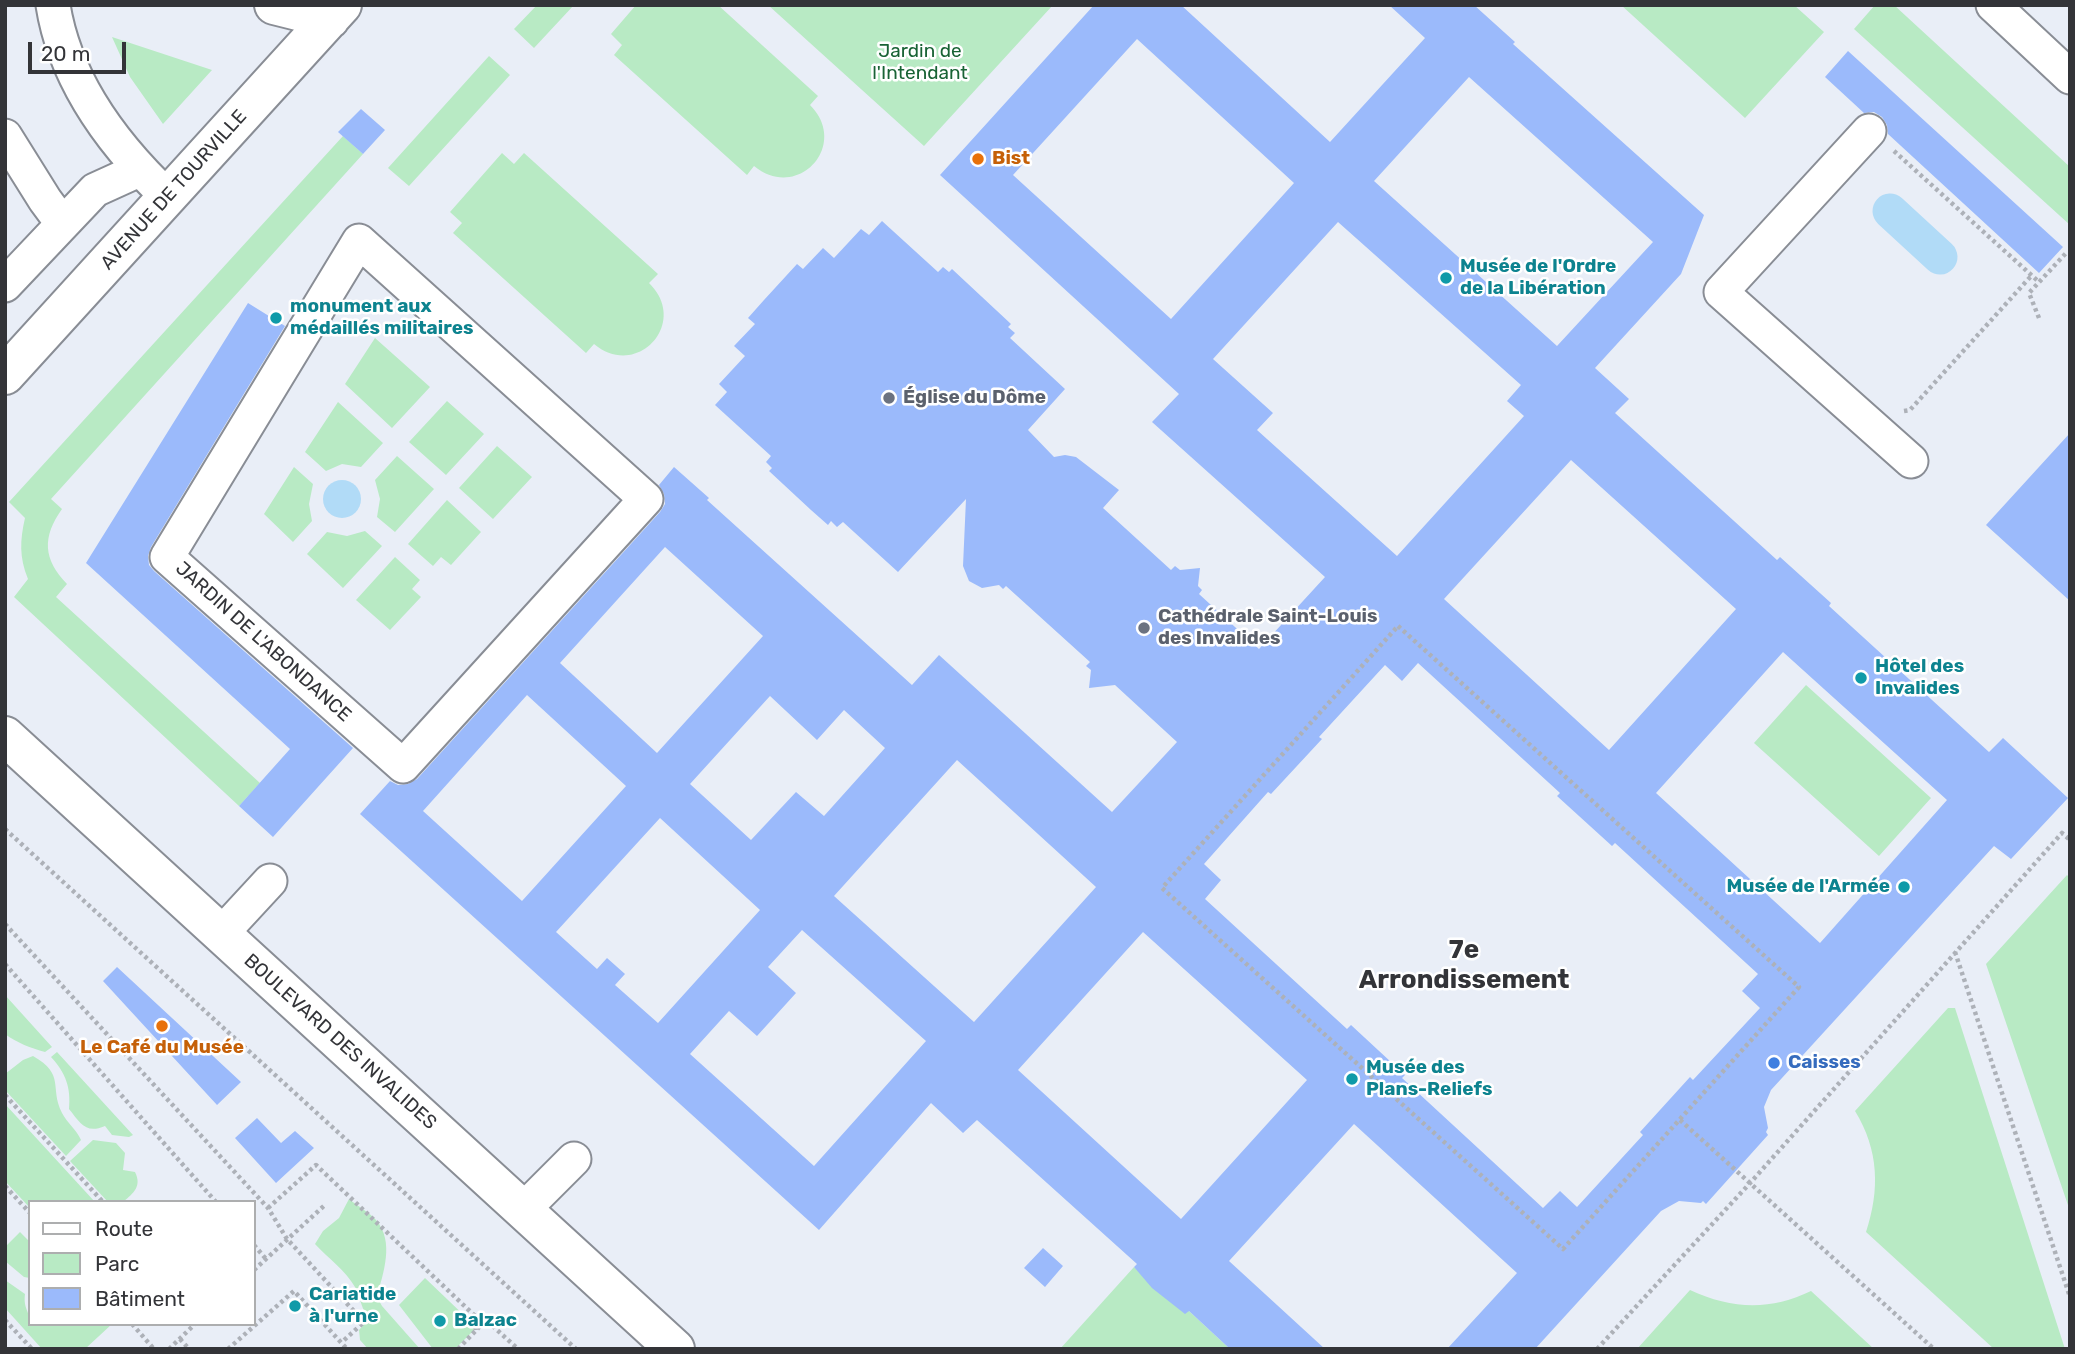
<!DOCTYPE html>
<meta charset="utf-8">
<style>
body{margin:0}
#map{position:relative;width:2075px;height:1354px;overflow:hidden;background:#e9eef7;font-family:Rubik,sans-serif}
canvas{display:block}
.frame{position:absolute;inset:0;border:7px solid #333438;pointer-events:none}
.legend{position:absolute;left:28px;top:1200px;width:228px;height:126px;box-sizing:border-box;background:#fff;border:2px solid #adaeaf;margin:0;padding:9px 12px;list-style:none;font-size:21px;color:#333438}
.legend li{display:flex;align-items:center;gap:14px;height:35px}
.legend b{width:35px;border:2px solid #adaeaf}
.scale{position:absolute;left:28px;top:42px;width:98px;height:32px;box-sizing:border-box;border:4px solid #333438;border-top:0;padding-left:9px;font-size:21px;line-height:24px;white-space:nowrap;color:#333438;-webkit-text-stroke:5px #fff;paint-order:stroke}
</style>
<div id="map">
<canvas width="2075" height="1354"></canvas>
<div class="frame"></div>
<ul class="legend">
<li><b style="height:9px;background:#fff"></b>Route</li>
<li><b style="height:19px;background:#b8eac4"></b>Parc</li>
<li><b style="height:19px;background:#9bbafb"></b>Bâtiment</li>
</ul>
<div class="scale">20 m</div>
</div>
<script>
const ctx = document.querySelector('canvas').getContext('2d');
ctx.lineJoin = 'round';
function fill(path, color) { ctx.fillStyle = color; ctx.fill(path, 'evenodd'); }
function trace(path, color, width, dash) { ctx.strokeStyle = color; ctx.lineWidth = width; ctx.lineCap = dash ? 'butt' : 'round'; ctx.setLineDash(dash || []); ctx.stroke(path); }
function drawText(font, color, halo, rows, align = 'center') {
  ctx.font = font + ' Rubik,sans-serif'; ctx.lineWidth = 5; ctx.setLineDash([]); ctx.textBaseline = 'middle'; ctx.strokeStyle = halo; ctx.fillStyle = color; for (const [text, x, y, turn = 0] of rows) {
    ctx.save(); ctx.translate(x, y); ctx.rotate((+turn || 0) * Math.PI / 180); ctx.textAlign = isNaN(turn) ? turn : align; if (halo) ctx.strokeText(text, 0, 0); ctx.fillText(text, 0, 0); ctx.restore();
  }
}
fill(new Path2D(`
 M537 5H574L534 48 514 29Z
 M636 5H718L818 96 810 105C850 145 798 202 754 166L747 175 614 55 622 45 611 34Z
 M768 5H1053L924 146Z
 M1621 5H1794L1824 32 1745 118Z
 M1875 5H1894L2070 167V225L1854 29Z
 M112 37 212 70 163 124 130 77Z
 M489 56 510 75 409 186 388 168Z
 M343 136 363 154 51 499 62 509C42 537 43 559 67 584L56 597 260 783 239 806 14 597 28 579C19 557 20 540 25 518L9 502Z
 M502 153 514 164 524 153 658 274 649 283C690 323 637 380 594 344L586 353 453 233 462 223 450 212Z
 M375 338 430 387 392 428 345 384Z
 M447 401 484 434 446 475 409 442Z
 M338 402 383 443 361 467 342 464 326 471 305 452Z
 M497 446 532 477 493 519 459 488Z
 M397 456 434 489 395 532 377 517 380 499 375 480Z
 M294 467 313 484 309 504 312 521 293 542 264 514Z
 M447 500 481 532 451 565 441 557 433 566 408 544Z
 M365 531 382 546 343 588 307 554 327 532 347 536Z
 M395 557 420 580 412 589 421 597 390 630 356 600Z
 M1806 685 1931 798 1879 856 1754 743Z
 M2067 875 2070 878V1211L1986 964Z
 M5 995 52 1047 45 1052C31 1048 17 1043 5 1034Z
 M1948 1008H1955L2065 1349H1994L1866 1232C1880 1190 1879 1150 1855 1111Z
 M57 1052 133 1135 129 1137 112 1135 105 1126C86 1134 81 1124 69 1109 71 1088 66 1073 51 1057Z
 M33 1056C66 1075 49 1087 62 1113 67 1123 77 1130 81 1140L66 1156 5 1090V1074L23 1060Z
 M5 1104 95 1202H30V1208L5 1181Z
 M93 1140 116 1143 125 1153 123 1170 135 1172C142 1186 134 1193 123 1202H108L70 1161Z
 M349 1199C357 1206 369 1212 376 1220 395 1242 383 1273 377 1297L382 1306 420 1349H368L360 1340 359 1330 369 1319C361 1309 361 1298 355 1287 346 1271 328 1258 315 1244L323 1231 339 1218Z
 M20 1232 30 1242V1278L24 1277 5 1261 7 1245Z
 M1134 1267 1189 1311 1230 1349H1060Z
 M425 1278 471 1322 474 1330 455 1349H433L399 1305Z
 M5 1280 25 1294C23 1309 30 1311 30 1324H112L85 1349H42L5 1308Z
 M1690 1290C1731 1309 1770 1311 1811 1291L1874 1349H1637Z`), '#b8eac4');
fill(new Path2D(`
 M323 499a19 19 0 1 1 38 0a19 19 0 1 1-38 0Z`), '#b1dbf7');
trace(new Path2D(`
 M1890 211 1940 257`), '#b1dbf7', 35);
fill(new Path2D(`
 M1094 5H1181L1330 142 1425 38 1389 5H1474L1515 42 1513 44 1704 215 1681 274 1595 368 1629 399 1615 413 1777 560 1780 557 1831 603 1829 606 1989 752 2003 738 2068 798 2011 859 1994 846 1771 1090 1764 1107 1768 1128 1766 1132 1768 1135 1706 1204 1703 1201 1701 1203 1679 1201 1661 1211 1535 1349H1447L1517 1273 1354 1124 1229 1261 1325 1349H1230L1189 1311 1185 1314 1152 1288 1134 1267 1137 1264 977 1120 963 1133 931 1103 819 1230 360 814 390 781 398 785 408 784 417 779 660 512 665 504 664 494 659 485 674 467 709 498 707 500 912 685 939 655 1112 812 1177 742 1115 685 1089 688 1091 670 1086 666 1090 662 1006 586 1003 589 999 585 982 588 969 581 963 566 966 499 898 572 843 522 837 527 831 521 828 525 811 510 769 471 772 468 766 462 771 456 715 405 727 392 719 384 745 356 734 346 755 324 748 318 764 300 797 264 803 269 823 248 834 258 861 229 869 235 882 221 938 272 943 267 949 272 952 269 1011 324 1008 327 1015 333 1010 338 1065 389 1028 430 1054 457 1065 455 1076 457 1119 490 1103 508 1171 570 1175 566 1180 570 1200 568 1198 586 1202 590 1199 594 1259 649 1325 577 1152 422 1179 394 940 175ZM1137 39 1294 183 1171 319 1013 175ZM1469 77 1653 242 1557 346 1374 181ZM1338 222 1521 385 1507 401 1524 416 1397 556 1257 430 1273 413 1213 359ZM1571 460 1736 609 1609 750 1444 599ZM665 547 763 636 657 753 560 663ZM1783 652 1947 800 1820 943 1656 793ZM1418 663 1560 793 1557 796 1612 846 1615 843 1758 974 1742 991 1760 1008 1693 1080 1690 1077 1640 1132 1643 1135 1577 1207 1560 1191 1543 1208 1402 1078 1405 1075 1351 1025 1347 1029 1205 899 1221 880 1204 864 1268 792 1271 794 1322 739 1319 737 1385 665 1402 681ZM527 695 626 786 522 901 423 811ZM770 696 817 740 844 710 885 748 824 816 796 792 751 840 690 784ZM957 760 1096 887 974 1022 834 896ZM660 818 760 910 658 1023 615 985 625 974 607 958 597 969 556 932ZM802 930 926 1041 814 1166 690 1054 729 1011 757 1036 796 993 768 967ZM1143 932 1307 1080 1181 1219 1018 1070Z
 M1848 51 2063 247 2039 273 1888 134 1887 125 1882 117 1874 112 1864 113 1825 77Z
 M361 109 385 130 363 154 338 132Z
 M248 303 285 326 151 547 148 556 149 565 154 571 353 748 273 837 239 806 290 749 86 563Z
 M2070 433V601L1986 525Z
 M117 967 241 1082 217 1105 103 981Z
 M257 1118 281 1143 295 1131 314 1148 276 1183 235 1138Z
 M1043 1248 1063 1266 1045 1287 1024 1268Z`), '#9bbafb');
const minor = new Path2D(`
 M53 5C65 81 114 146 168 197
 M1993 5 2070 77
 M1869 131 1721 292 1911 461
 M5 136 45 200 62 223
 M359 241 646 499 403 766 167 557Z
 M5 285 95 190 139 170
 M221 934 270 881
 M524 1209 574 1159`);
const major = new Path2D(`
 M274 5 330 19
 M5 375 342 5
 M5 736 675 1349`);
trace(minor, '#898d95', 37);
trace(major, '#898d95', 42);
trace(new Path2D(`
 M1894 151 2039 282
 M2039 318 2029 293 2067 252H2070
 M1904 411 1910 410 2032 275
 M1398 626 1799 987 1563 1249 1162 888Z
 M5 829 576 1349
 M5 924 268 1208 287 1239 364 1322 342 1342
 M1955 952 2070 1297
 M5 964 216 1202
 M5 1095 103 1202
 M1680 1120 1934 1349
 M5 1186 30 1213
 M268 1208 316 1165 474 1315 476 1331
 M254 1245 266 1259
 M254 1270 326 1204
 M5 1320 32 1349
 M132 1324 154 1349
 M180 1339 189 1349
 M169 1349 195 1324
 M228 1349 294 1291 347 1349
 M458 1349 486 1320 518 1349
 M1597 1349 1751 1182 2062 833 2070 840`), '#adb1b8', 4.5, [3.5, 3.5]);
trace(minor, '#fff', 33);
trace(major, '#fff', 38);
for (const [x, y, r, color] of [
 [978,159,7,"#e8710a"],
 [1446,278,7,"#0f9aa8"],
 [276,318,7,"#0f9aa8"],
 [889,398,7,"#6b7280"],
 [1144,628,7,"#6b7280"],
 [1861,678,7,"#0f9aa8"],
 [1904,887,7,"#0f9aa8"],
 [162,1026,7,"#e8710a"],
 [1774,1063,7,"#3f7fe0"],
 [1352,1079,7,"#0f9aa8"],
 [295,1306,7,"#0f9aa8"],
 [440,1321,7,"#0f9aa8"]
]) { const dot = new Path2D(); dot.arc(x, y, r, 0, 2 * Math.PI); ctx.fillStyle = color; ctx.fill(dot); trace(dot, '#fff', 2.5); }
drawText('19px', '#196335', '#fff', [
 ["Jardin de",920,52],
 ["l'Intendant",920,74]
]);
drawText('bold 19px', '#c56008', '#fff', [
 ["Bist",992,159],
 ["Le Café du Musée",162,1048,"center"]
], 'left');
drawText('19px', '#333438', '#fff', [
 ["AVENUE DE TOURVILLE",174,190,-48],
 ["JARDIN DE L'ABONDANCE",263,642,42],
 ["BOULEVARD DES INVALIDES",340,1042,42]
]);
drawText('bold 19px', '#0d838f', '#fff', [
 ["Musée de l'Ordre",1460,267],
 ["de la Libération",1460,289],
 ["monument aux",290,307],
 ["médaillés militaires",290,329],
 ["Hôtel des",1875,667],
 ["Invalides",1875,689],
 ["Musée de l'Armée",1890,887,"right"],
 ["Musée des",1366,1068],
 ["Plans-Reliefs",1366,1090],
 ["Cariatide",309,1295],
 ["à l'urne",309,1317],
 ["Balzac",454,1321]
], 'left');
drawText('bold 19px', '#5b616d', '#fff', [
 ["Église du Dôme",903,398],
 ["Cathédrale Saint-Louis",1158,617],
 ["des Invalides",1158,639]
], 'left');
drawText('bold 19px', '#366cbe', '#fff', [
 ["Caisses",1788,1063]
], 'left');
drawText('bold 26px', '#333438', '#fff', [
 ["7e",1464,950],
 ["Arrondissement",1464,980]
]);
</script>
